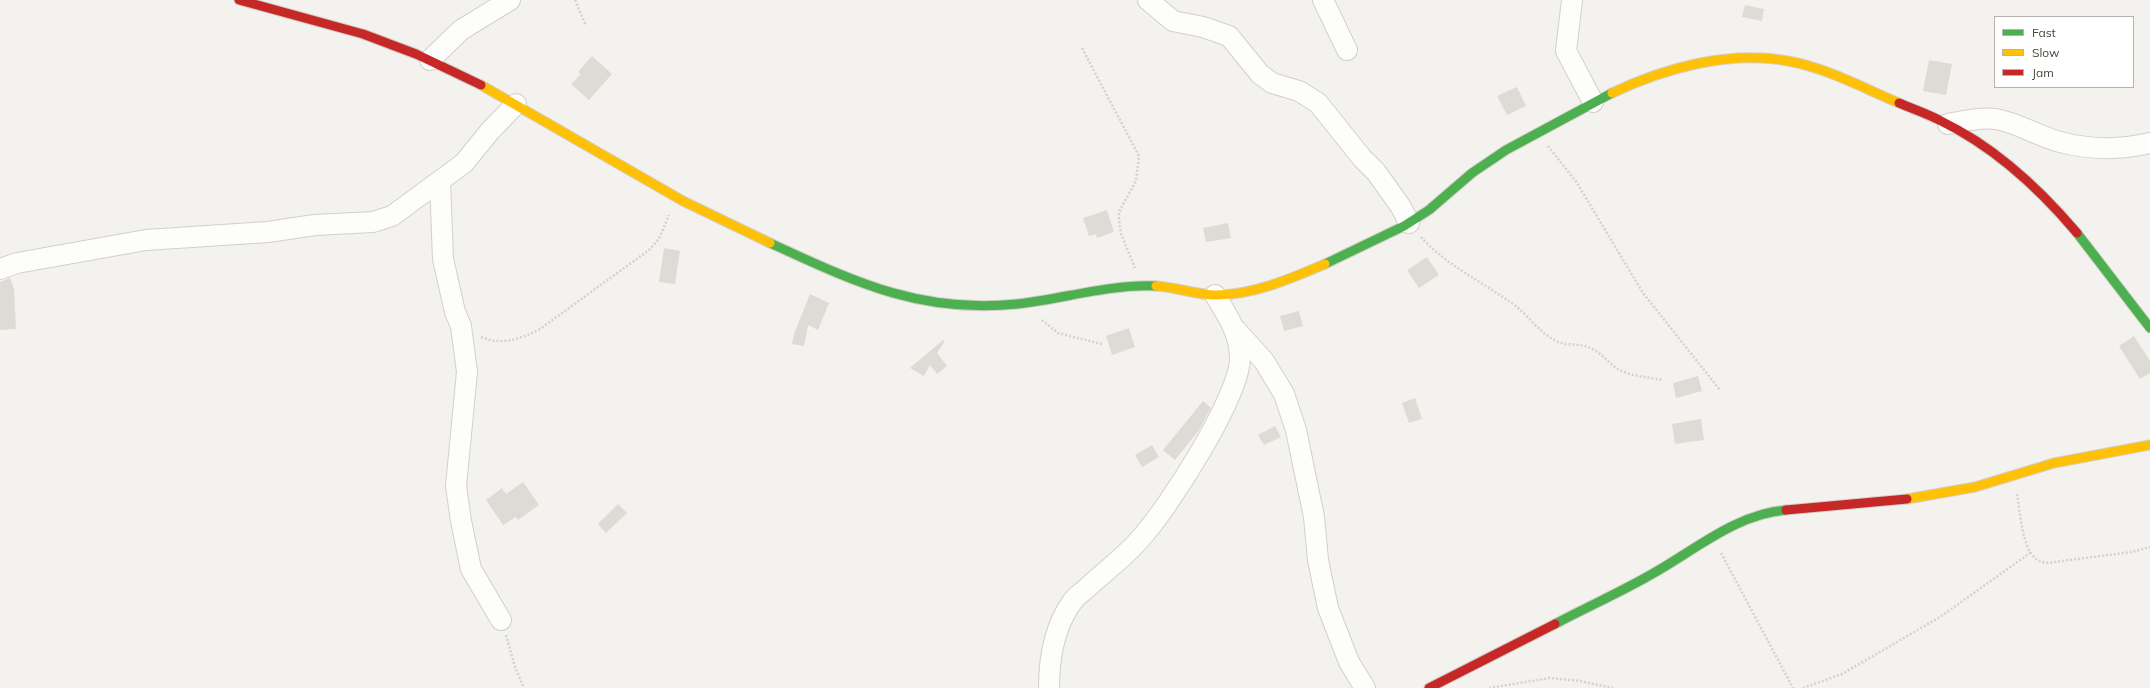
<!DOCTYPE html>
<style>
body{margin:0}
#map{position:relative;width:2150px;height:688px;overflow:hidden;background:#f4f2ee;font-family:Mulish,sans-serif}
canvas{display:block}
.legend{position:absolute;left:1994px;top:16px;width:140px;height:72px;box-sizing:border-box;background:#fff;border:1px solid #b7b4b0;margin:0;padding:5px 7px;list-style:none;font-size:12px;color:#4b4439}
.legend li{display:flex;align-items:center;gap:8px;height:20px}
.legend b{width:20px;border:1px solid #b7b4b0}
</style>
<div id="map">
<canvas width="2150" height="688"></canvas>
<ul class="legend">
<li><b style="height:5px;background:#4caf50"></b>Fast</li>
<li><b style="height:5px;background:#ffc107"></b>Slow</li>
<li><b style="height:5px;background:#c62828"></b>Jam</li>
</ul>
</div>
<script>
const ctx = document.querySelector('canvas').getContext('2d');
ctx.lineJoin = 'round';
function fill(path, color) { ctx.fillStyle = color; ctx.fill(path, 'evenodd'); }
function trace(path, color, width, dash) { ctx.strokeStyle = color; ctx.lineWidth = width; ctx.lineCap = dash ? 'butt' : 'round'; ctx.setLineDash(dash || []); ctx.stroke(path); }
fill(new Path2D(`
 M1745 5 1764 9 1762 21 1742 17Z
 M592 56 612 74 589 100 571 84 581 74 578 72Z
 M1929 60 1952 64 1946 95 1923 91Z
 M1517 87 1526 106 1507 115 1497 96Z
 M1107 210 1114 232 1097 238 1096 234 1089 236 1083 218Z
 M1228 223 1231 238 1206 242 1203 228Z
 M664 248 680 251 675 284 659 282Z
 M1427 257 1439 275 1419 288 1407 270Z
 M10 278 14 289 16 329 0 330V282Z
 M810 294 829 303 818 330 808 325 804 346 792 344 794 334Z
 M1299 311 1303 326 1284 331 1280 316Z
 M1129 328 1135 347 1112 355 1106 336Z
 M2134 336 2150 361V373L2140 379 2119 346Z
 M943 340 945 341 937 353 947 366 937 374 930 365 924 376 910 368Z
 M1698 376 1702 391 1676 398 1673 383Z
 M1415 398 1422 419 1409 423 1402 403Z
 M1203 401 1211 408 1199 430 1175 460 1163 450Z
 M1701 419 1704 440 1675 444 1672 424Z
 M1275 426 1281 437 1264 445 1258 435Z
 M1152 445 1159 457 1142 467 1135 455Z
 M523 482 539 505 518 520 516 517 503 525 486 500 502 488 506 494Z
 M618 504 627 513 606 533 598 524Z`), '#dedbd6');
const street = new Path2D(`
 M1148 0 1173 21 1203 27 1229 36 1260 74 1272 83 1299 91 1318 103 1362 158 1376 172 1401 207 1409 223
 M1323 0 1347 50
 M1572 0 1566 51 1593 102
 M430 60 461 30 510 0
 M1948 124C1963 121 1981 117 1996 119 2018 123 2038 136 2060 142 2090 150 2120 150 2150 143
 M440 181 443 259 455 312 461 326 467 372 456 486 461 521 471 569 501 620
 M0 269 17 263 146 240 268 232 315 225 373 222 392 216 464 163 490 131 516 104
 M1236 330 1264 361 1284 394 1296 430 1314 517 1318 560 1328 608 1349 662 1365 688
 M1049 688C1049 658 1054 627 1072 602 1076 596 1083 592 1088 587 1105 571 1126 556 1141 538 1168 508 1242 394 1240 356 1239 332 1227 315 1215 295`);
const fast = new Path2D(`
 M2077 233 2150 328
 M770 243C855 282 921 314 1017 304 1063 299 1109 284 1156 286
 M1325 264 1404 226 1429 210 1472 173 1506 150 1612 93
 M1555 624C1587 607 1621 592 1652 574 1695 550 1736 514 1786 510`);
const slow = new Path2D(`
 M481 85 683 201 770 243
 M1612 93C1665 68 1729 50 1788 61 1827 68 1863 88 1899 103
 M1156 286C1175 287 1194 294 1213 295 1251 296 1290 279 1325 264
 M1907 499 1975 487 2054 463 2150 445`);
const jam = new Path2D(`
 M239 0 363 34 416 54 481 85
 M1899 103C1913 109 1928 114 1941 121 1995 147 2039 188 2077 233
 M1786 510 1907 499
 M1429 688 1555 624`);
trace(street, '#d2d0cb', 22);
trace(fast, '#d3cfc5', 11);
trace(slow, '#d3cfc5', 11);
trace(jam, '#d3cfc5', 11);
trace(new Path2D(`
 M575 0 586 26
 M1082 48 1139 156 1136 181 1119 212V219L1121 234 1135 268
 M1548 146 1577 183 1643 293 1720 390
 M1421 237C1448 267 1485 283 1517 307 1530 318 1540 333 1556 341 1565 346 1578 343 1588 347 1601 352 1607 362 1618 369 1629 376 1648 377 1662 380
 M1042 320 1058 333 1102 344
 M481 337C502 346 520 339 540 329L649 250 659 239 669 215
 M2017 494C2020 511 2022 547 2035 558 2038 561 2042 562 2046 563L2132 552 2150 547
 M1721 553 1793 688
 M506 635 515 667 524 688
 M1489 688 1550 678 1580 681 1613 688
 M1803 688 1842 674 1940 617 2030 553`), '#d3d2cc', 2.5, [2, 2]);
trace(street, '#fdfdfc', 20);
trace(fast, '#4caf50', 9);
trace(slow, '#ffc107', 9);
trace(jam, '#c62828', 9);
</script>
